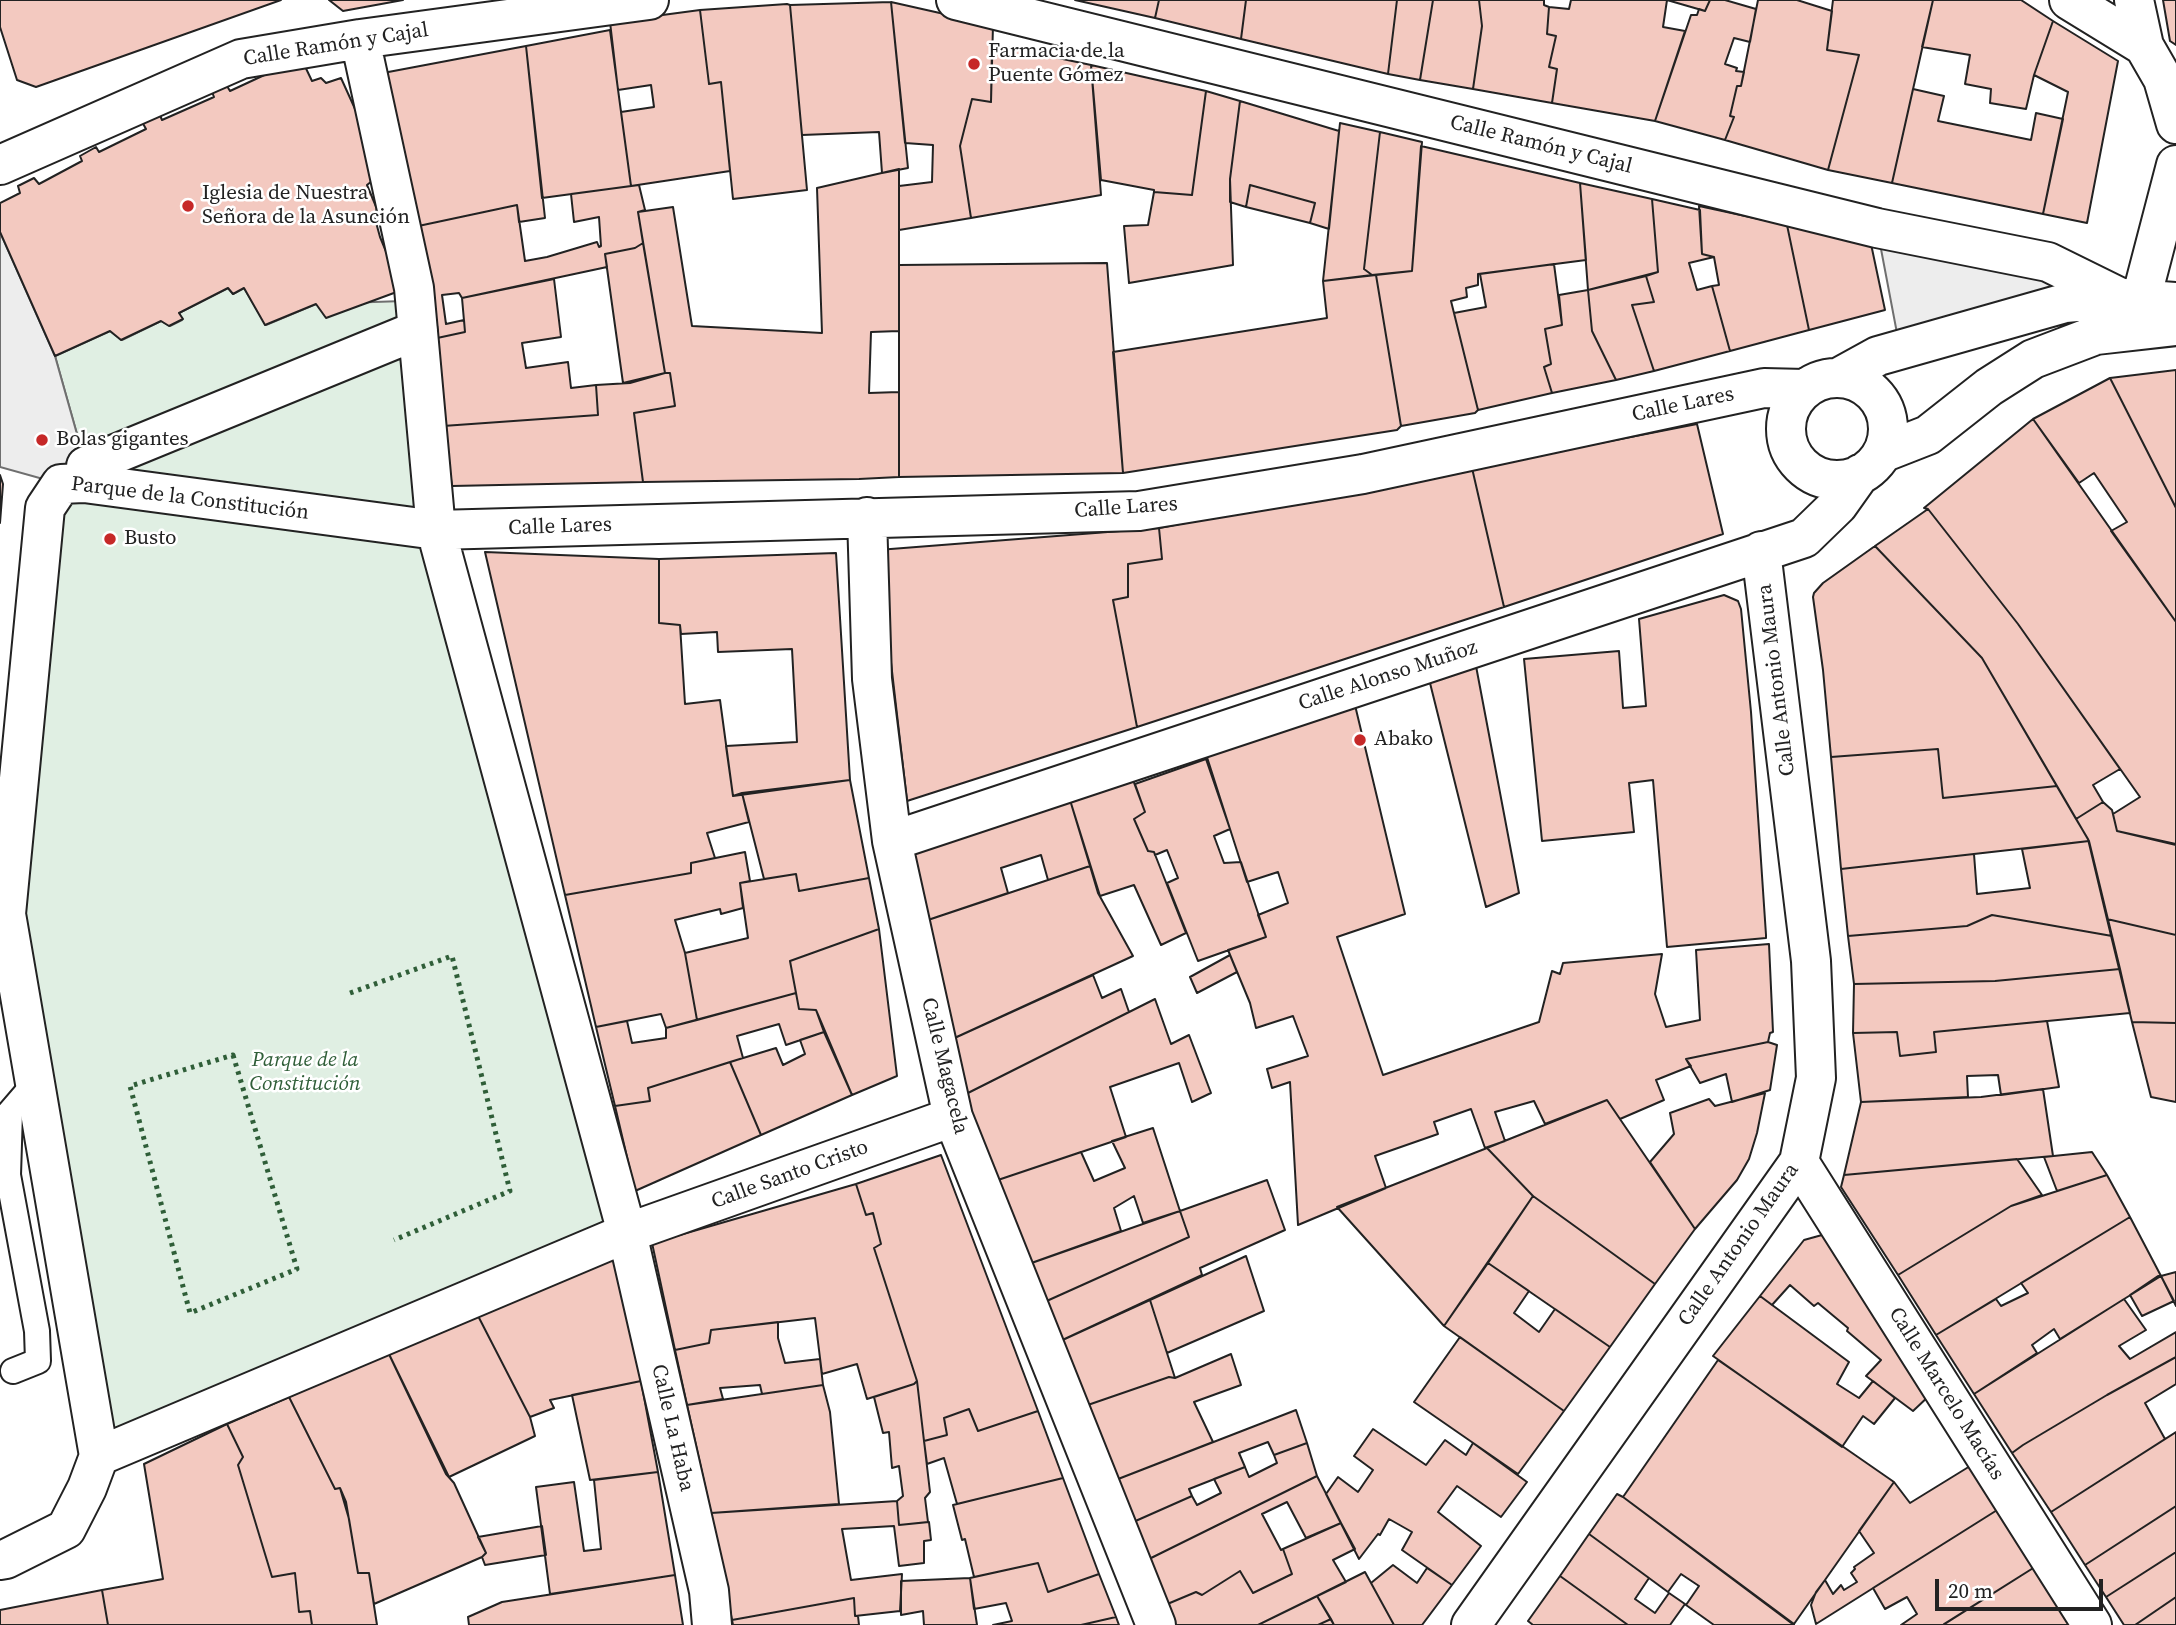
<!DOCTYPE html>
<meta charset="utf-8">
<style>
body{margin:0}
#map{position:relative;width:2176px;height:1625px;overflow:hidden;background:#fff;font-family:"Source Serif 4",serif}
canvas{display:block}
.scale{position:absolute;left:1935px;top:1579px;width:168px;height:32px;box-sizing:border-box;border:4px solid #222;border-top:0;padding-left:9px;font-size:21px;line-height:24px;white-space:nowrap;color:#222;-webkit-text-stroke:5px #fff;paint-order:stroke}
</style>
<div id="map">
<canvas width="2176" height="1625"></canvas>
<div class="scale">20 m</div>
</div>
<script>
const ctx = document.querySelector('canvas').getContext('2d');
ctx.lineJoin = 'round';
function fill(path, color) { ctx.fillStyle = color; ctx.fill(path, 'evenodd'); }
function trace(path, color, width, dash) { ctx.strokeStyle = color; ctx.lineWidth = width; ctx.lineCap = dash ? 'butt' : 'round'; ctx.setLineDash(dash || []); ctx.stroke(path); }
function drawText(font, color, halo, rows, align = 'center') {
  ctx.font = font + ' "Source Serif 4",serif'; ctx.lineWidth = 5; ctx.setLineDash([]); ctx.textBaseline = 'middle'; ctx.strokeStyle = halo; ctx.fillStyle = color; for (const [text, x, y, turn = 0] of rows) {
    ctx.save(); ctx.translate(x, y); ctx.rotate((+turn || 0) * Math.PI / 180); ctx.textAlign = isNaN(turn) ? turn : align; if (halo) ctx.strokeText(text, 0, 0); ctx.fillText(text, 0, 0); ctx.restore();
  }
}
const green = new Path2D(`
 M228 288 233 294 244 288 266 325 316 304 403 301 436 530 627 1233 99 1456 6 914 61 484 86 466 55 356 110 331 122 340 161 321 170 326 182 320 179 313Z`);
fill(green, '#e0efe3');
trace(green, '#6f6f6f', 2);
const parking = new Path2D(`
 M1877 228 2121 298 1900 349Z
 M0 232 55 356 86 466 61 484 0 467Z`);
fill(parking, '#ededed');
trace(parking, '#6f6f6f', 2);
const building = new Path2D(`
 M0 0H281L36 87 17 80 0 27Z
 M329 0H403L343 11Z
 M1075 0H1159L1155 18Z
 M1159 0H1246L1241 39 1155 18Z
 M1246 0H1397L1388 74 1241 39Z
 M1397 0H1433L1420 80 1388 74Z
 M1433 0H1479L1482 26 1473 89 1420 80Z
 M1479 0H1544V5L1549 7 1547 34 1556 36 1549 67 1557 69 1552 103 1473 89 1482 26Z
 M1571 0H1667L1663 27 1685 31 1655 121 1552 103 1557 69 1549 67 1556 36 1547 34 1549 7 1569 9Z
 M1667 0H1710L1705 11Z
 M1710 0H1725L1756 9 1750 42 1734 38 1725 64 1737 68 1736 71 1744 72 1741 86H1737L1730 116 1734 117 1725 140 1655 121 1691 15H1697L1699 9 1705 11Z
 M1758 0H1797L1832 11 1827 50 1859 55 1828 170 1725 140 1734 117 1730 116 1737 86H1741Z
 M1833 0H1933L1892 183 1828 170 1859 55 1827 50Z
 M1933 0H2021L2053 21 2034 75 2026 109 1990 103 1991 89 1965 84 1970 55 1922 47Z
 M2163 0H2176V45L2170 41Z
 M891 2 908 168 882 173 879 132 802 135 790 5Z
 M891 2 993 25 991 102 972 99 960 146 971 218 899 230V186L932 182 933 145 905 143Z
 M787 4 790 5 807 190 733 199 721 82 709 84 700 10Z
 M700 10 709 84 721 82 730 171 631 186 621 112 654 107 651 85 618 90 610 22Z
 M2053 21 2118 61 2087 223 2043 214 2068 92 2034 75Z
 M610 30 631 186 542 198 526 46Z
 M992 44 1091 65 1101 195 971 218 960 146 972 99 991 102Z
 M526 46 545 218 519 222 517 205 409 228 383 73Z
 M301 58 312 81 321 78 326 83 341 78 380 164 372 181 367 185 377 209 374 215 380 237 402 290 326 318 316 304 265 325 244 288 233 294 228 288 179 313 183 319 169 326 161 321 121 340 110 331 55 356 0 232V203L20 193 18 186 34 178 39 184 82 161 80 156 96 147 99 152 146 129 141 120 159 113 162 120 214 97 212 92 227 86 230 91Z
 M1091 65 1206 91 1192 195 1154 192V190L1101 180Z
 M1913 89 1944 96 1938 121 2031 140 2036 113 2063 119 2043 214 1892 183Z
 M1206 91 1240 101 1230 179 1233 265 1129 283 1124 226 1148 225 1154 192 1192 195Z
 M1240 101 1339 131 1329 229 1310 223 1315 203 1250 185 1246 207 1230 202V179Z
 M1340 123 1380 132 1364 269 1372 275 1323 281Z
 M1380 132 1422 142 1412 271 1372 275 1364 269Z
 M1421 146 1580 183 1586 260 1478 274V285L1466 288 1467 297 1451 301 1478 410 1475 413 1401 426 1376 275 1412 271Z
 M899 169V331L871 332 869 393 899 392V477L859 479 643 482 634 413 675 406 670 373H665L638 212 673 207 692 326 822 333 817 188Z
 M1580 183 1652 199 1658 272 1588 290Z
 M639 185 645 210 638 212 643 243 635 248 605 254 607 267 462 298 459 293 442 295 446 324 464 320 465 332 428 340 409 228 517 205 525 261 547 257 597 242 599 247 601 246 599 217 574 222 571 194Z
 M1250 185 1315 203 1310 223 1246 207Z
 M1652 199 1700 210 1702 254 1714 257 1689 263 1697 290 1712 286 1730 351 1654 371 1632 305 1654 302 1646 276 1658 272Z
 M1699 206 1787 225 1809 330 1730 351 1712 286 1719 285 1714 257 1702 254Z
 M1787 225 1871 244 1885 310 1809 330Z
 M643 243 665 373 623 383 605 254 635 248Z
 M1107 263 1123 473 899 477V265Z
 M1554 264 1562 325 1545 329 1551 364 1544 367 1552 393 1478 410 1454 313 1486 307 1480 274Z
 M1376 275 1401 426 1397 430 1123 473 1113 352 1327 318 1323 281Z
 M1646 276 1654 302 1632 305 1654 371 1616 380 1592 331 1588 290Z
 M554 279 561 337 522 343 526 368 568 362 571 388 596 385 598 415 443 426 428 340 465 332 462 298Z
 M1588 290 1592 331 1616 380 1552 393 1544 367 1551 364 1545 329 1562 325 1559 295Z
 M2176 370V508L2110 378Z
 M665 373H670L675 406 634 413 643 482 452 486 443 426 598 415 596 385 630 383Z
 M2110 378 2176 508V622L2111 531 2127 522 2094 473 2079 483 2033 419Z
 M2033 419 2176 622V844L2117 831 2113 814 2140 797 2018 624 1928 509 1924 508Z
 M1697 424 1723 534 1504 607 1472 468Z
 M1472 468 1504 607 1137 727 1113 600 1128 597V564L1162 559 1159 528Z
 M0 475 3 484 0 523Z
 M1928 509 2018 624 2120 769 2093 785 2103 802 2076 819 1982 658 1875 546Z
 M1159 528 1162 559 1128 564V597L1113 600 1137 727 907 801 878 550Z
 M1875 546 1982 658 2057 786 1943 798 1938 749 1831 757 1823 670 1813 597 1814 593 1823 583Z
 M485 552 659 559V623L680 625 685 704 720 700 733 796 742 793 749 822 707 833 715 858 691 863V873L565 895Z
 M836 553 850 780 733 796 726 746 797 742 792 649 718 652 717 632 681 634 680 625 659 623V559Z
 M1724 595 1738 601 1741 609 1751 712 1766 935V938L1667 947 1653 780 1629 783 1634 832 1542 841 1524 659 1619 651 1623 708 1646 706 1639 619Z
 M1476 666 1519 893 1486 907 1429 679Z
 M1354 701 1405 914 1337 937 1383 1075 1539 1022 1552 971 1560 974 1563 963 1662 954 1655 994 1666 1027 1700 1020 1696 950 1769 944 1773 1032 1770 1033 1768 1042 1686 1059 1691 1066 1656 1080 1664 1100 1620 1119 1607 1100 1545 1124 1534 1101 1495 1112 1505 1141 1485 1148 1471 1109 1434 1122 1438 1134 1375 1156 1386 1188 1298 1225 1290 1082 1272 1088 1267 1069 1308 1056 1293 1016 1256 1028 1250 1003 1228 950 1266 937 1258 915 1288 903 1278 872 1247 882 1205 751Z
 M1938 749 1943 798 2057 786 2089 841 1841 869 1831 757Z
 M1206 759 1230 829 1214 836 1224 863 1241 862 1266 937 1198 961 1167 883 1178 878 1167 850 1155 855 1154 852 1148 851 1134 819 1145 812 1135 784Z
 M850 780 869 878 799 891 796 874 764 879 742 793Z
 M1133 780 1145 812 1134 819 1148 851 1154 852 1186 933 1161 945 1134 885 1100 896 1070 800Z
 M1070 800 1090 866 1048 880 1041 855 1001 868 1008 893 922 922 908 854Z
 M2103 802 2112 810 2117 831 2176 845V935L2107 919 2088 839 2076 819Z
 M2089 841 2112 936 1992 915 1967 926 1848 936 1841 869 1974 854 1977 894 2030 888 2022 849Z
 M745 852 750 881 740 883 743 908 721 914 720 909 675 920 685 953 697 1020 666 1028 661 1014 596 1027 565 895 691 873V863Z
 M1090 866 1098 893 1133 956 948 1041 922 922Z
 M796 874 799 891 869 878 879 929 790 961 796 993 697 1020 685 953 748 938 740 883Z
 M1992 915 2112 936 2120 969 1995 981 1854 984 1848 936 1967 926Z
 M2107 919 2176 935V1023L2132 1022Z
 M879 929 897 1076 852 1095 816 1010 799 1009 790 961Z
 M1230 955 1237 972 1197 993 1190 977Z
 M2120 969 2130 1013 1934 1032 1936 1052 1900 1056 1897 1032 1853 1033 1854 984 1995 981Z
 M1093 975 1102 998 1121 989 1129 1012 960 1097 948 1041Z
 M796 993 799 1009 816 1010 824 1032 786 1045 779 1024 737 1036 743 1058 648 1088 650 1101 615 1106 596 1027 627 1021 632 1043 666 1038V1028Z
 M1155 999 1171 1044 1189 1035 1211 1093 1192 1102 1179 1063 1110 1087 1126 1137 992 1182 960 1097Z
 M2047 1021 2059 1087 2001 1095 1998 1075 1967 1076 1968 1097 1861 1102 1853 1033 1897 1032 1900 1056 1936 1052 1934 1032Z
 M2132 1022 2176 1023V1102L2151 1097Z
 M824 1032 852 1095 761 1135 730 1062 776 1048 783 1065 805 1054 800 1040Z
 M1768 1042 1777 1045 1770 1090 1732 1102 1726 1074 1700 1083 1686 1059Z
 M730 1062 761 1135 635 1191 615 1106 650 1101 648 1088Z
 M2043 1089 2053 1156 1844 1175 1861 1102 1981 1097Z
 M1765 1093 1757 1133 1749 1159 1737 1180 1695 1229 1650 1162 1674 1134 1670 1113 1709 1099 1715 1106Z
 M1607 1100 1695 1229 1655 1284 1533 1196 1487 1148Z
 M1153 1128 1180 1211 1143 1223 1134 1196 1114 1208 1121 1231 1023 1266 992 1182 1081 1152 1094 1181 1125 1168 1112 1141Z
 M1487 1148 1533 1196 1444 1326 1337 1207Z
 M2092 1152 2107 1175 2057 1191 2044 1157Z
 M941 1155 1038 1411 978 1431 969 1409 944 1418 947 1435 924 1441 917 1381 874 1248 881 1244 873 1213 866 1215 856 1184Z
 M2017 1159 2042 1195 2011 1206 1898 1275 1841 1187 1844 1175Z
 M2107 1175 2130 1217 1936 1335 1898 1275 2011 1206Z
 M1267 1180 1285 1230 1200 1268 1202 1275 1056 1343 1040 1304 1189 1237 1180 1211Z
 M856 1184 866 1215 873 1213 881 1244 874 1248 917 1381 914 1384 867 1399 857 1364 822 1374 815 1318 711 1330 709 1343 675 1350 652 1243Z
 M1533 1196 1655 1284 1610 1347 1488 1263Z
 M1180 1211 1189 1237 1040 1304 1023 1266Z
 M2130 1217 2161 1276 2060 1339 2054 1329 2032 1345 2037 1353 1974 1394 1936 1335 1996 1299 2001 1306 2028 1293 2021 1283Z
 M1822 1235 1832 1238 1931 1394 1913 1411 1866 1376 1881 1360 1847 1331 1848 1328 1818 1303 1814 1306 1790 1285 1772 1305 1760 1296 1804 1240Z
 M614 1246 641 1381 550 1400 554 1408 530 1417 475 1310Z
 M1246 1256 1264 1311 1167 1353 1150 1300Z
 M1488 1263 1529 1291 1514 1313 1539 1332 1555 1309 1610 1347 1564 1411 1444 1326Z
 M2176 1272V1306L2161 1276Z
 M2158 1276H2161L2174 1301 2142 1316 2130 1295Z
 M1760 1296 1849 1362 1837 1384 1859 1398 1873 1381 1895 1398 1874 1424 1863 1416 1842 1447 1713 1356Z
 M2124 1299 2146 1330 2119 1346 2130 1359 2176 1332V1357L2107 1395 2023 1445 2012 1453 1974 1394Z
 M1150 1300 1175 1378 1169 1377 1082 1407 1056 1343Z
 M475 1310 530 1417 535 1436 449 1477 387 1350Z
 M778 1322V1338L785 1363 820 1359 823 1385 762 1394 760 1385 720 1388 723 1399 687 1405 675 1350 709 1343 711 1330Z
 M1460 1337 1564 1411 1518 1474 1414 1402Z
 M387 1350 446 1474 454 1483 486 1553 482 1557 374 1604 369 1573H358L349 1519 340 1488 335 1489 289 1397Z
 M1231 1354 1241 1385 1194 1402 1213 1442 1113 1481 1082 1407 1169 1377 1175 1378Z
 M2176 1357V1384L2145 1403 2165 1439 2051 1512 2012 1453 2023 1445 2107 1395Z
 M1718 1360 1894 1482 1794 1624 1623 1497Z
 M641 1381 658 1472 590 1480 572 1395Z
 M917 1381 930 1492 925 1498 928 1522 899 1525 897 1501 903 1496 899 1466 892 1468 889 1432 883 1433 874 1397 914 1384Z
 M823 1385 830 1412 839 1504 711 1513 687 1405Z
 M289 1397 335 1489 340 1488 346 1502 358 1573H369L377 1625H312L310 1611 299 1612 295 1573 272 1577 238 1465 243 1457 227 1424Z
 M969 1409 978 1431 1038 1411 1063 1478 957 1504 944 1458 927 1464 924 1441 947 1435 944 1418Z
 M1296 1410 1307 1443 1274 1455 1268 1442 1239 1453 1245 1467 1189 1489 1192 1496 1131 1523 1113 1481Z
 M227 1424 243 1457 238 1465 272 1577 295 1573 299 1612 310 1611 312 1625H108L102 1590 163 1579 144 1464Z
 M1373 1429 1426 1465 1445 1440 1466 1455 1473 1443 1527 1482 1501 1517 1457 1486 1438 1512 1481 1546 1452 1585 1402 1550 1412 1532 1389 1519 1380 1535 1378 1534 1359 1559 1326 1494 1338 1477 1358 1492 1373 1470 1354 1456Z
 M2176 1432V1506L2085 1565 2051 1512Z
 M1307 1443 1317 1476 1147 1560 1131 1523 1192 1496 1197 1505 1221 1493 1214 1479 1245 1467 1249 1477 1277 1463 1274 1455Z
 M1975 1463 2002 1507 1816 1624 1811 1605 1816 1592 1825 1580 1833 1594 1841 1585 1844 1590 1857 1582 1851 1573 1855 1569 1854 1567 1874 1553 1859 1531 1894 1482 1910 1503Z
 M658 1472 675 1575 550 1594 536 1487 574 1482 584 1551 601 1549 594 1480Z
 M1317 1476 1341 1523 1306 1538 1287 1502 1262 1514 1281 1550 1283 1549 1292 1574 1253 1593 1240 1571 1202 1595 1196 1592 1165 1605 1147 1560Z
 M1063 1478 1099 1574 1048 1592 1038 1563 974 1577 965 1539 962 1540 953 1505Z
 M1617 1494 1623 1497 1794 1625H1714L1686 1605 1699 1586 1681 1574 1668 1592 1589 1534Z
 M897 1501 899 1525 929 1522 931 1540 924 1541V1563L899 1566 894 1526 842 1529 851 1580 902 1574 900 1611 855 1616 854 1598 732 1620 711 1513Z
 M2176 1506V1552L2106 1597 2085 1565Z
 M2002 1507 2038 1565 1943 1625H1901L1917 1614 1907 1597 1885 1609 1873 1588Z
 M1341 1523 1355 1549 1333 1560 1346 1582 1258 1625H1173L1165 1605 1196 1592 1202 1595 1240 1571 1253 1593 1292 1574 1283 1549Z
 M542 1526 546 1555 485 1565 482 1557 486 1553 478 1537Z
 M1589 1534 1649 1578 1635 1599 1655 1613 1669 1593 1685 1604 1670 1625H1628L1560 1576Z
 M2176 1552V1597L2135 1625H2124L2106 1597Z
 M1038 1563 1048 1592 1099 1574 1116 1617 1081 1625H993L1012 1621 1006 1603 974 1609 970 1578Z
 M1393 1565 1417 1583 1427 1568 1452 1585 1422 1625H1394L1371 1583Z
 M2038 1565 2076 1625H1944V1624Z
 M1365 1572 1394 1625H1334L1317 1596Z
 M675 1575 683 1625H469L468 1617 502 1602Z
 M1560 1576 1628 1625H1533L1528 1621Z
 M970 1578 977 1625H924L923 1611 901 1615V1581Z
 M102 1590 108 1625H0V1610Z
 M1317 1596 1331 1619 1318 1625H1258Z
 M2176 1597V1625H2135Z
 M854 1598 855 1616H858L859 1625H733L732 1620Z
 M1116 1617 1119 1625H1081Z
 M1331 1619 1334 1625H1318Z`);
fill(building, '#f3c9c0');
trace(building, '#222', 2);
const service = new Path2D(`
 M13 1371 38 1361 37 1331 8 1175 10 1112 35 1083`);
const pedestrian = new Path2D(`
 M956 0 1877 228 2048 262 2121 298
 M360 39 414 288 436 530
 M0 165 241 59 360 39 649 0
 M86 466 418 330`);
const minor = new Path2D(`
 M2069 0 2144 46 2163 79 2176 124
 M2134 0 2144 46
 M2141 299 2176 165
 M1838 378 1878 356 2065 303 2121 298 2176 302
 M1786 429a51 51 0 1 1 102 0a51 51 0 1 1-102 0Z
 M1882 453 1928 435 1989 387 2033 359 2096 335 2176 326
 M867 517 872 679 892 841 953 1117 1156 1625
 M436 530 1139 511 1363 474 1764 388 1805 389
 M892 841 1804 538 1838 505 1860 474
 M1799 1162 2092 1625
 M0 1560 6 1559 66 1529 87 1488 99 1456
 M712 1625 709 1591 627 1233 436 530 84 483 61 484 45 508 6 914 99 1456 627 1233 953 1117
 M1471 1625 1799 1162 1816 1078 1811 961 1761 551`);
trace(service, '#222', 28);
trace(pedestrian, '#222', 42);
trace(minor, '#222', 42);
trace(service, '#fff', 24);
trace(pedestrian, '#fff', 38);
trace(minor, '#fff', 38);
trace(new Path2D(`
 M350 993 452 956 510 1191 394 1240
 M233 1055 297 1269 190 1313 130 1086Z`), '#2f5e38', 5, [3.5, 5]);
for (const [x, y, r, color] of [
 [974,64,7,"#c62828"],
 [188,206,7,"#c62828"],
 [42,440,7,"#c62828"],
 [110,539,7,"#c62828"],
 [1360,740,7,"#c62828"]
]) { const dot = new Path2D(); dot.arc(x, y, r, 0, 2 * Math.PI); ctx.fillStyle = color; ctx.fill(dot); trace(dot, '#fff', 2.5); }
drawText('21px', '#222', '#fff', [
 ["Calle Ramón y Cajal",336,45,-9],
 ["Calle Ramón y Cajal",1541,145,14],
 ["Calle Lares",1683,405,-12],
 ["Parque de la Constitución",190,499,7],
 ["Calle Lares",1126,508,-4],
 ["Calle Lares",560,527,-2],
 ["Calle Alonso Muñoz",1388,676,-18],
 ["Calle Antonio Maura",1777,680,-97],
 ["Calle Magacela",944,1066,76],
 ["Calle Santo Cristo",790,1175,-20],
 ["Calle Antonio Maura",1739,1245,-55],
 ["Calle Marcelo Macías",1946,1394,58],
 ["Calle La Haba",672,1428,77]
]);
drawText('21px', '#222', '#fff', [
 ["Farmacia de la",988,52],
 ["Puente Gómez",988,76],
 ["Iglesia de Nuestra",202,194],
 ["Señora de la Asunción",202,218],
 ["Bolas gigantes",56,440],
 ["Busto",124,539],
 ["Abako",1374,740]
], 'left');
drawText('italic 21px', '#2f5e38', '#fff', [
 ["Parque de la",305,1061],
 ["Constitución",305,1085]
]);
</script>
